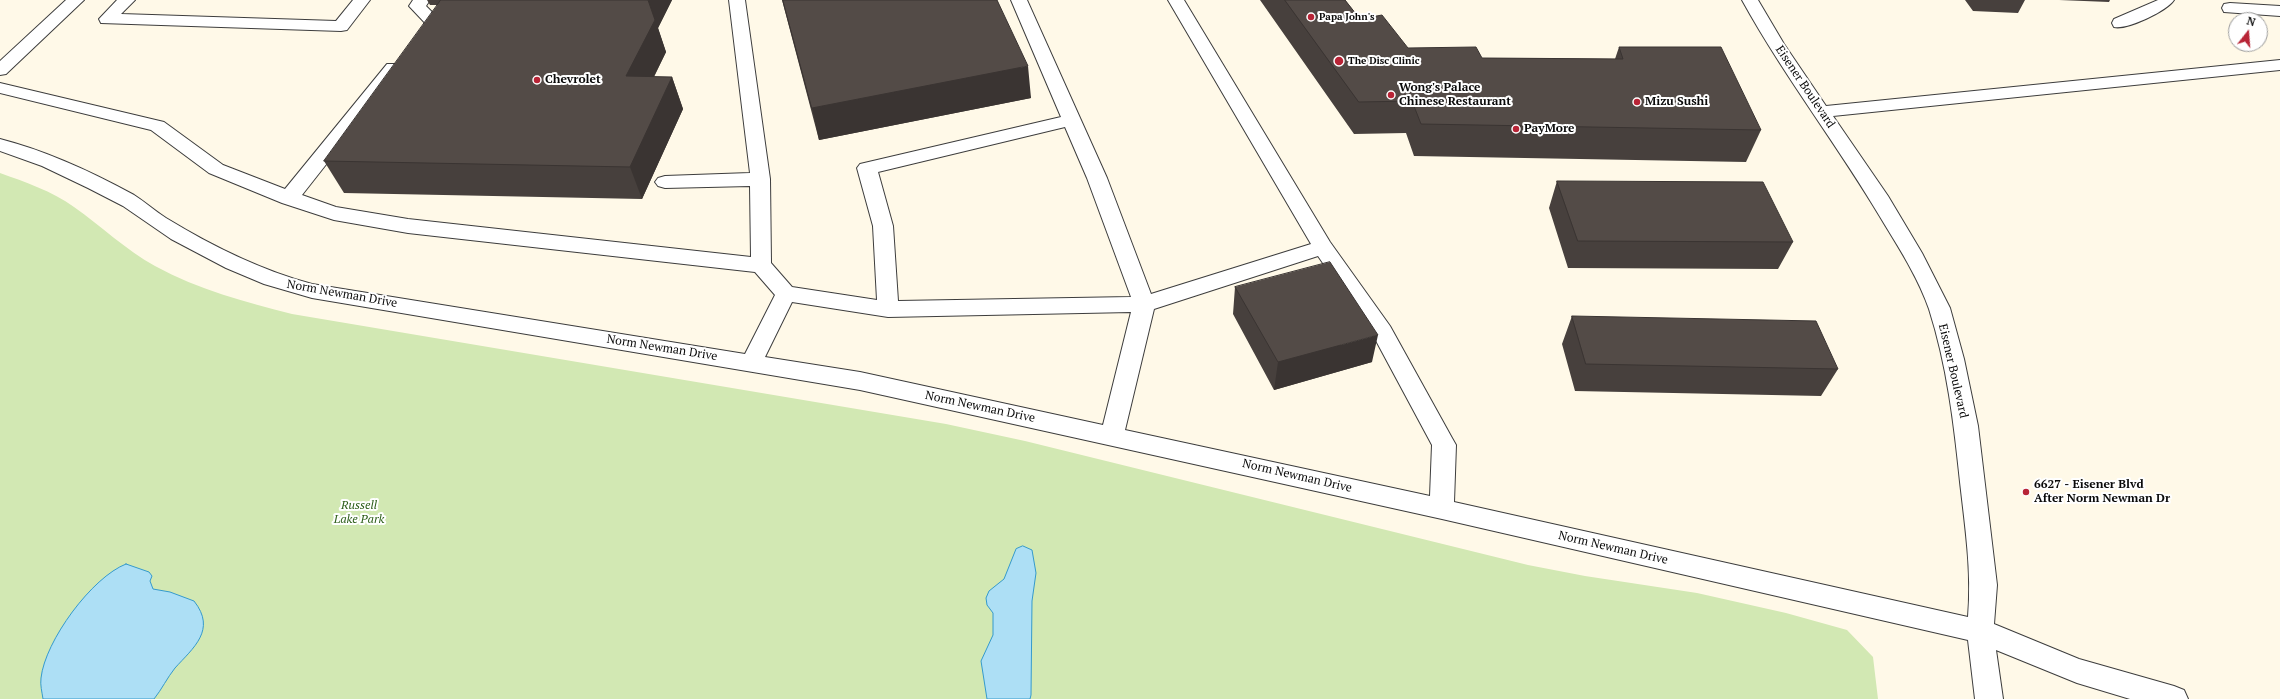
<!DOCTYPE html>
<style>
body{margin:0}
#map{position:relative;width:2280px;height:699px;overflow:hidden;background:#fff9e8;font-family:"PT Serif",serif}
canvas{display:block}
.north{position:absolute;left:2228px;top:12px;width:40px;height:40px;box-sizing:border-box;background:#fff;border:1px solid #9d9d9d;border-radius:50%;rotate:17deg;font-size:11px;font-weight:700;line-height:16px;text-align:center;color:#0a0a0a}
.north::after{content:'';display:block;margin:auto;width:14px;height:18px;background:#b82436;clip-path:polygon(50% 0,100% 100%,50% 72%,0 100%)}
</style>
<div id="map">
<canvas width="2280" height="699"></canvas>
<div class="north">N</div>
</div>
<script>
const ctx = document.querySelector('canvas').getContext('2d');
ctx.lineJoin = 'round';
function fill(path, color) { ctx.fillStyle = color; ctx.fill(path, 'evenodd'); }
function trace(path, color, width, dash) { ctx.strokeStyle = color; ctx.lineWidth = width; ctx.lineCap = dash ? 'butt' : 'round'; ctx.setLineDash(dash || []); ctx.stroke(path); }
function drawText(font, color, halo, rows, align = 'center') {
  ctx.font = font + ' "PT Serif",serif'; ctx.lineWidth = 4; ctx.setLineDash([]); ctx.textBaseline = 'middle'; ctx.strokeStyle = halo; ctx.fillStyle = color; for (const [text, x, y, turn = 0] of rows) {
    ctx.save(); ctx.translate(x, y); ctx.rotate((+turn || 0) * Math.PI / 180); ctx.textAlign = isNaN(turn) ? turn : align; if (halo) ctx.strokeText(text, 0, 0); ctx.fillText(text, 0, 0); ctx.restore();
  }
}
fill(new Path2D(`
 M0 173C25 182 52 191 74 207 101 226 126 250 155 266 199 290 245 302 292 314L946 424 1025 441 1528 565 1585 576 1697 593 1786 613 1847 630 1873 657 1878 699H0Z`), '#d2e8b3');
const water = new Path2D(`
 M1023 546 1032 550 1036 573 1032 601 1031 695 1030 699H987L981 661 993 635V613L987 605 986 598 989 591 1004 579 1016 549Z
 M126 564 149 572 152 576 150 581 153 589 170 592 194 601C217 630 193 648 175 668 167 678 162 689 154 699H43C42 692 40 685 41 678 45 641 92 577 126 564Z`);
fill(water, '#addff5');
trace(water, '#359acc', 1);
const minor = new Path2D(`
 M66 0H84L6 74 0 75V61Z
 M117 0H135L121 14 336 21 353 0H370L347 30 341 31 101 23 99 19Z
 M413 0H430L426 6 440 20 438 24H426L409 6Z
 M729 0H745L770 179 771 263 792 287 877 300 873 226 857 168 860 164 1061 117 1011 0H1027L1107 178 1151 294 1311 244 1168 0H1184L1330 242 1390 326 1452 438 1456 445 1454 502 1968 617C1972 571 1965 527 1960 482 1954 424 1947 365 1929 309 1919 280 1901 251 1885 225 1840 148 1785 78 1742 0H1758L1784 44 1826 106 2280 60V70L1833 116 1888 196 1922 253 1950 308 1964 359 1978 426 1997 585 1994 624 2079 659 2174 686 2184 690 2188 699H2130L2077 683 1996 650 2003 699H1975L1968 640 1442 519 860 390 312 298 264 284 226 268 171 239 123 206 88 188 42 166 0 151V139C47 151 92 172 134 195 145 202 155 211 166 218 212 246 260 270 312 284L745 354 775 295 755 272 408 233 334 220 282 203 209 173 151 130 0 93V83L164 122 223 165 285 189 387 64H399L402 68 302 195 336 207 408 219 751 257 750 186 665 188 658 186 655 182 658 178 665 176 750 173ZM1065 127 1087 178 1131 297 898 301 893 226 878 172ZM1318 256 1374 337 1432 445 1430 496 1125 430 1154 309ZM792 302 888 317 1131 312 1103 425 860 372 765 357Z
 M2158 0H2174C2167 11 2127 30 2114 27L2112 23 2114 19Z
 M2230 3 2280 6V16L2224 12 2222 8 2224 4Z`);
trace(minor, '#3d3d3d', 2);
fill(minor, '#fff');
fill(new Path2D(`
 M427 0H672L658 28 666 52 654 77H672L683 109 642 199 344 193 324 161 438 5H430Z
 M782 0H997L1031 98 819 140Z
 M1260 0H1345L1360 19 1408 48 1482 58 1615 59 1619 47 1761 130 1746 162 1414 156 1406 133 1354 134Z
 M1965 0H2025L2018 13 1973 11Z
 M2059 0H2110L2109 2Z
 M1557 181 1793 242 1778 269 1568 268 1549 208Z
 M1235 287 1372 362 1274 390 1233 314Z
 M1572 316 1838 369 1821 396 1575 391 1562 344Z`), '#47403d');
fill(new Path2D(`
 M648 0H672L658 28 666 52 638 108 626 76Z
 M1028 66 1031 98 819 140 812 108Z
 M672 77 683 109 642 199 630 167Z
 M1378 335 1372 362 1274 390 1278 362Z`), '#3a3432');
const building = new Path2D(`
 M441 0H648L655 20 626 76 672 77 630 167 324 161Z
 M783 0H997L1028 66 812 108Z
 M1285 0H1345L1360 19 1382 15 1408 48 1476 47 1482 58 1623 59 1619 47H1721L1761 130 1421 124 1412 101 1359 102Z
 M1557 181 1763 182 1793 242 1578 241Z
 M1330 262 1378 335 1278 362 1235 287Z
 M1572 316 1816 321 1838 369 1586 364Z`);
fill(building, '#534b47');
trace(building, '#3a3432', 1);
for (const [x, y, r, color] of [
 [1311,17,4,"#b82436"],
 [1339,61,5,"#b82436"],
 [537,80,4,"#b82436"],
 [1391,95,4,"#b82436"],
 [1637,102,4,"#b82436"],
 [1516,129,4,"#b82436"],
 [2026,492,4,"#b82436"]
]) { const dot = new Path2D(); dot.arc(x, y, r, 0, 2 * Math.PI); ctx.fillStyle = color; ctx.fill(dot); trace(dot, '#fff', 1.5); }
drawText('bold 10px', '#0a0a0a', '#fff', [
 ["Papa John's",1319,17],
 ["The Disc Clinic",1348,61]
], 'left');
drawText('bold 12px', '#0a0a0a', '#fff', [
 ["Chevrolet",545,80],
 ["Wong's Palace",1399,88],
 ["Chinese Restaurant",1399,102],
 ["Mizu Sushi",1645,102],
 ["PayMore",1524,129],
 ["6627 - Eisener Blvd",2034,485],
 ["After Norm Newman Dr",2034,499]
], 'left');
drawText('12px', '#0a0a0a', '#fff', [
 ["Eisener Boulevard",1805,87,56],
 ["Norm Newman Drive",342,294,10],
 ["Norm Newman Drive",662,348,9],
 ["Eisener Boulevard",1953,371,77],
 ["Norm Newman Drive",980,407,12],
 ["Norm Newman Drive",1297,476,13],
 ["Norm Newman Drive",1613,548,13]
]);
drawText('italic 12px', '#2f601c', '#fff', [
 ["Russell",359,506],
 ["Lake Park",359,520]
]);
</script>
